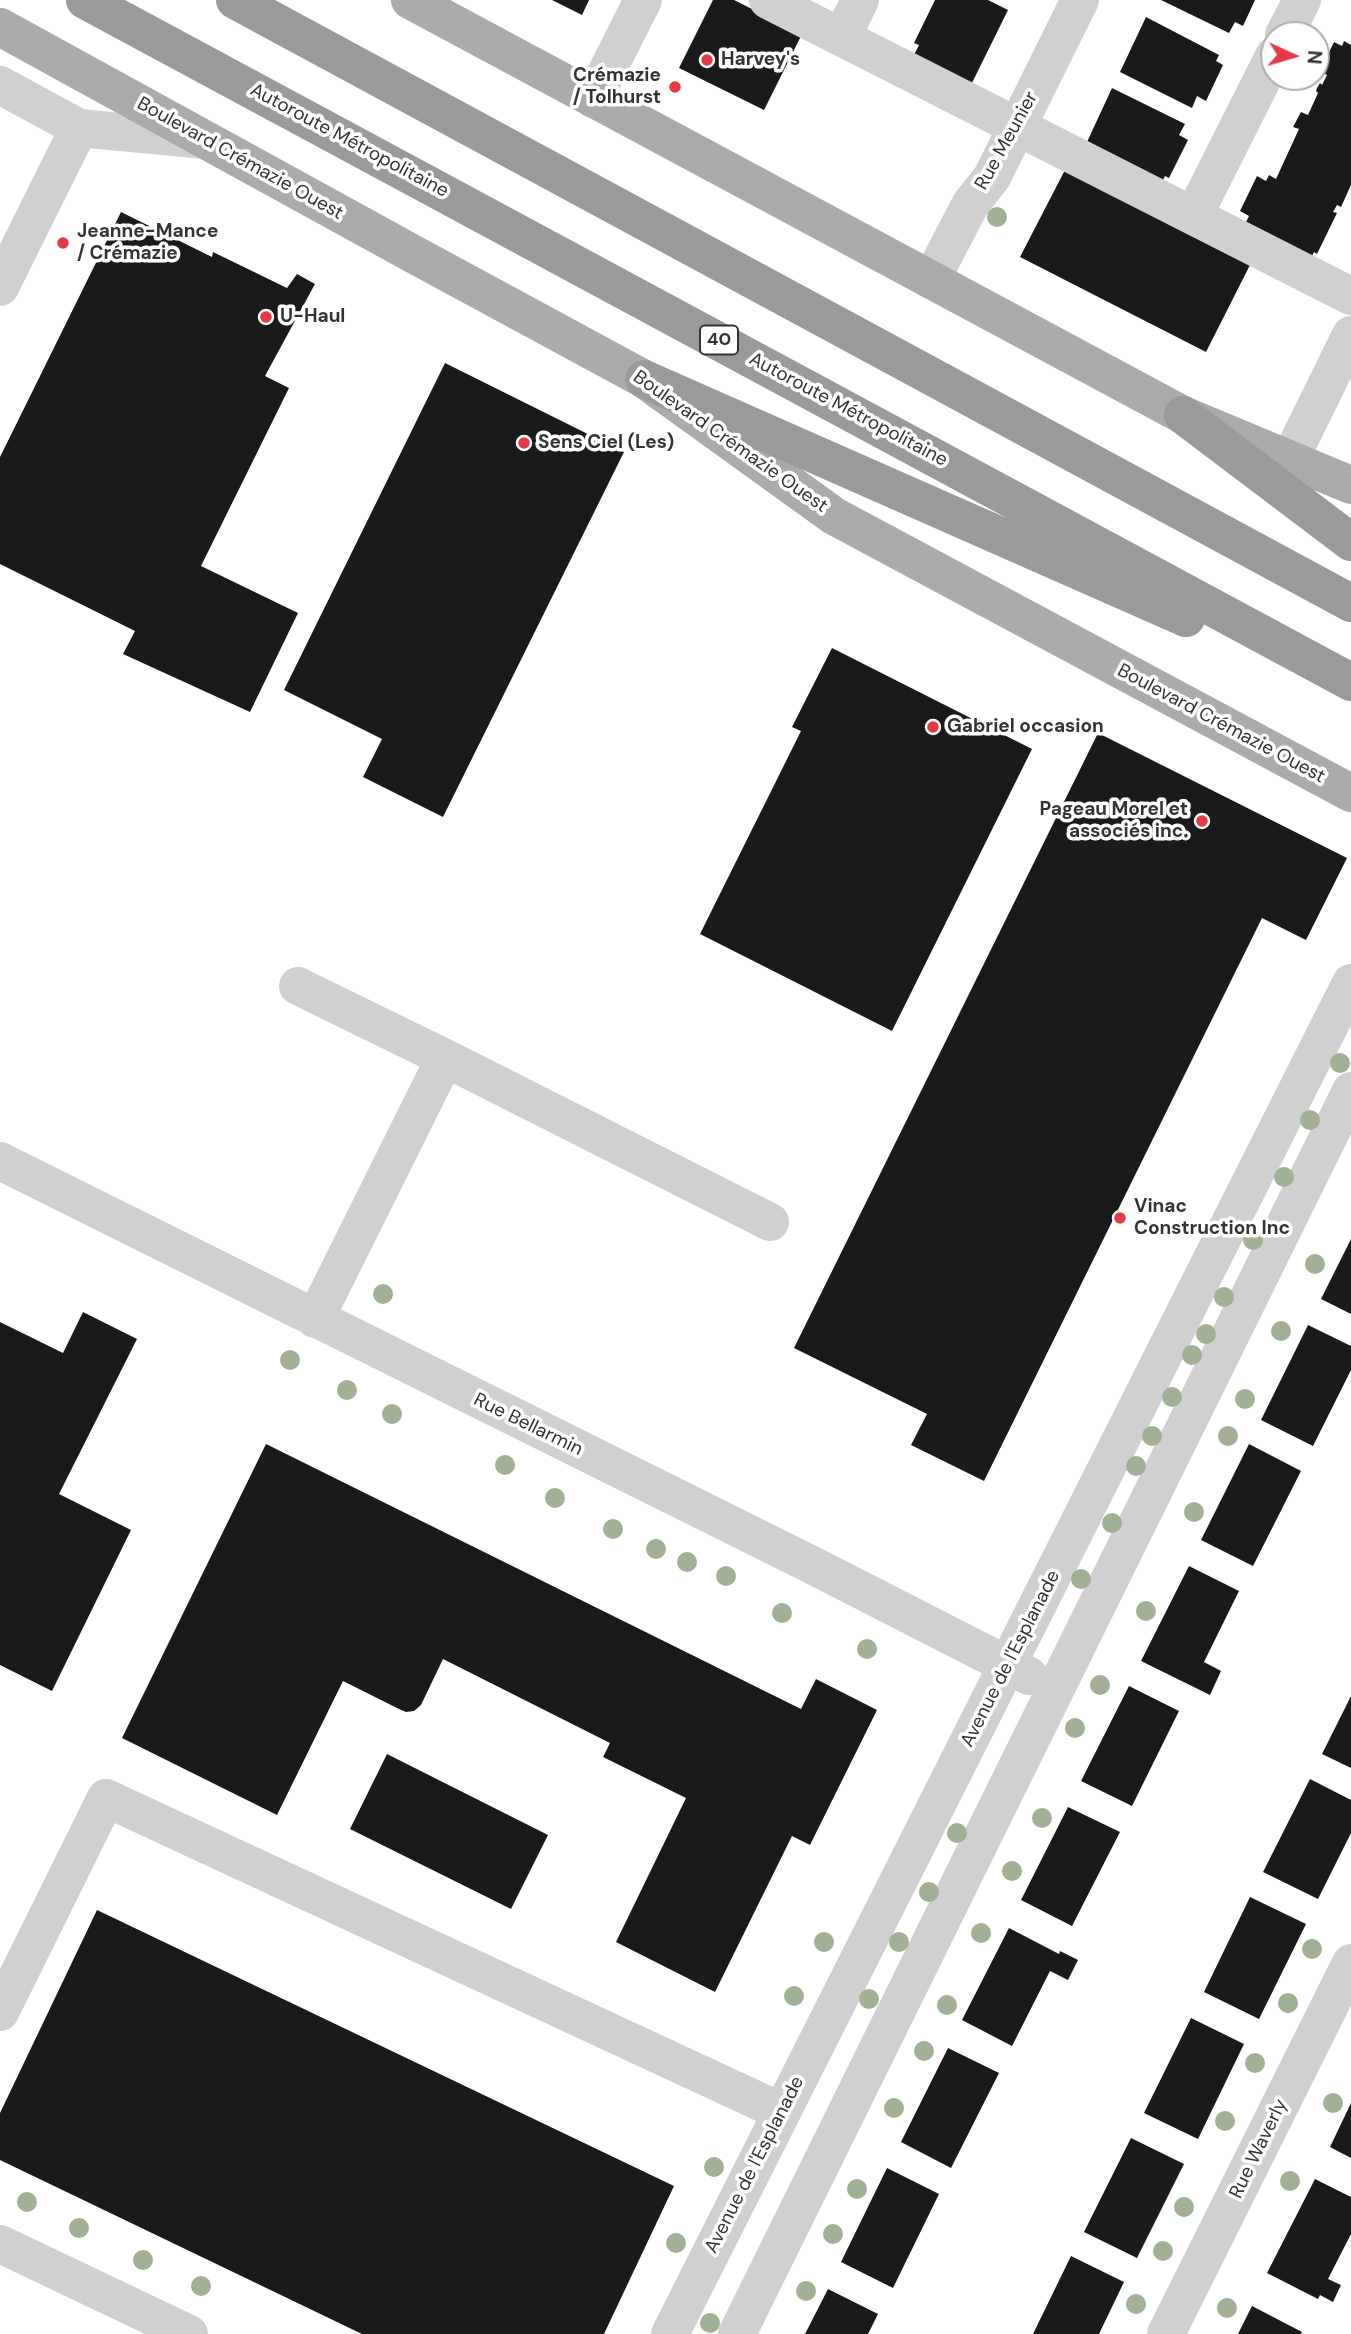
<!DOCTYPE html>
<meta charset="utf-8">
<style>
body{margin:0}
#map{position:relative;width:1351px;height:2334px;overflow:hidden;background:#fff;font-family:"DM Sans",sans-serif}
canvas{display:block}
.north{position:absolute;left:1260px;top:21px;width:70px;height:70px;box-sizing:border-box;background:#fff;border:2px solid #adadad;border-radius:50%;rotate:94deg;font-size:19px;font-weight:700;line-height:28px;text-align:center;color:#333}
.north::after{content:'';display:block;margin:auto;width:24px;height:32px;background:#e63946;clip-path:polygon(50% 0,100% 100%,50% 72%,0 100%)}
</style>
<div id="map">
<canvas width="1351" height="2334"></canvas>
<div class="north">N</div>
</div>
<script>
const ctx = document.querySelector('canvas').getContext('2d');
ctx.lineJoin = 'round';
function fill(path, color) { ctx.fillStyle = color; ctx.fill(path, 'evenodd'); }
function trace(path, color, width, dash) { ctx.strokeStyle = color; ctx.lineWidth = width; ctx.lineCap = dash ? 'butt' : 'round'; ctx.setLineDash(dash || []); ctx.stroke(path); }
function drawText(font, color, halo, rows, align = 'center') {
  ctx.font = font + ' "DM Sans",sans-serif'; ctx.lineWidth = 7; ctx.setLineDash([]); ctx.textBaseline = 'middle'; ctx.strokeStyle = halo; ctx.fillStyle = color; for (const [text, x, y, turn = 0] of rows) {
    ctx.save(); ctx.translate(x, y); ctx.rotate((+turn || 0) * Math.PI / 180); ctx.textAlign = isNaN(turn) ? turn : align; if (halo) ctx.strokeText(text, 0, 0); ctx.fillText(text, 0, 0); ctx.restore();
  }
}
fill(new Path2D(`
 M552 0H589L582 15Z
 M713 0H734L802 34 764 110 679 68Z
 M935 0H988L1008 10 969 89 911 61 919 45 914 43Z
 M1161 0H1255L1243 26 1235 22 1229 33Z
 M1146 17 1219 55 1216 61 1223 65 1206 101 1197 96 1192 108 1120 72Z
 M1344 41 1351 45V185L1341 207 1337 205 1333 212 1337 213 1317 254 1314 252 1312 256 1246 222 1249 216 1240 211 1257 176 1266 181 1269 175 1276 179 1299 129 1293 127 1301 112 1308 115 1318 93 1316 91 1317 88 1320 83 1322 85 1327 75 1320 71 1334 42 1342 46Z
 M1112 88 1185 124 1179 135 1188 140 1169 178 1165 176 1163 180 1087 142Z
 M1066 168 1251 263 1206 352 1020 257Z
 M121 212 212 257 213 252 287 288 297 274 315 284 265 376 289 388 201 566 298 613 250 712 123 654 135 631 0 564V457Z
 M445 363 624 452 443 817 363 777 382 739 284 690Z
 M832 648 1032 749 892 1031 700 934 801 731 792 727Z
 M1098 733 1347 858 1306 940 1262 918 984 1481 911 1445 927 1414 794 1348Z
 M1351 1239V1314L1321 1299Z
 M83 1312 137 1339 59 1494 131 1530 52 1691 0 1665V1322L63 1353Z
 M1308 1325 1351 1346V1370L1313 1446 1261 1420Z
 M266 1444 801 1709 816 1679 877 1710 810 1845 792 1836 715 1992 616 1942 686 1798 603 1757 610 1743 443 1659 421 1705 414 1711 406 1712 399 1709 343 1681 277 1815 122 1738Z
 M1249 1444 1301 1471 1253 1566 1201 1540Z
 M1189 1566 1239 1591 1204 1662 1221 1671 1210 1695 1141 1661Z
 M1129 1686 1179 1711 1132 1806 1081 1781Z
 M1351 1696V1768L1322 1754Z
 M387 1754 548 1835 511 1909 350 1829Z
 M1310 1779 1351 1800V1833L1318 1899 1263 1872Z
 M1068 1807 1120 1832 1072 1926 1021 1900Z
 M1250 1897 1306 1924 1259 2019 1204 1992Z
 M97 1910 674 2186 604 2334H362L0 2160V2113Z
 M1009 1928 1059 1954 1060 1951 1078 1960 1068 1980 1050 1971 1012 2046 962 2020Z
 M1191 2018 1244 2044 1198 2139 1144 2113Z
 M948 2048 999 2073 951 2168 901 2142Z
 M1351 2103V2158L1330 2147Z
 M1131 2138 1184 2164 1137 2258 1084 2232Z
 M887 2168 939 2194 893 2288 841 2262Z
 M1315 2179 1351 2197V2234L1328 2279 1341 2285 1333 2302 1320 2295 1318 2299 1267 2273Z
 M1071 2256 1124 2282 1099 2334H1033Z
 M828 2289 878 2314 868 2334H805Z
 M1252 2306 1302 2332 1301 2334H1238Z`), '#1a1a1a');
trace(new Path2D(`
 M768 0 1351 296
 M1284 35 1302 0
 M842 37 860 0
 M0 85 79 128 205 140
 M593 99 643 0
 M1194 215 1274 56
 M931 280 970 205 992 177 1080 0
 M0 287 79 128
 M1290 459 1351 335
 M298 986 445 1058
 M0 1161 812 1565 1029 1676
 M315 1319 445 1058 770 1222
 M0 2012 106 1798 782 2112
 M0 2244 189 2334
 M670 2334 1351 983
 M737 2334 1351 1091
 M1166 2334 1351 1963`), '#d0d0d0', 38);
trace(new Path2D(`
 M410 0 1183 415 1351 485
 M0 27 415 255 644 379 834 516 1351 793`), '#ababab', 38);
trace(new Path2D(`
 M85 0 1351 682
 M235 0 1351 603
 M644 379 1186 618
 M1183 415 1351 542`), '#9a9a9a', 38);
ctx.fillStyle = '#a2b095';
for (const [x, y] of [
 [997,217],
 [1340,1063],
 [1310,1120],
 [1284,1177],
 [1253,1240],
 [1315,1264],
 [383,1294],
 [1224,1297],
 [1281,1331],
 [1206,1334],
 [1192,1355],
 [290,1360],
 [347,1390],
 [1172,1397],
 [1245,1399],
 [392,1414],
 [1152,1436],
 [1228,1436],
 [505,1465],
 [1136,1466],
 [555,1498],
 [1194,1512],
 [1112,1523],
 [613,1529],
 [656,1549],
 [687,1562],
 [726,1576],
 [1081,1579],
 [1146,1611],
 [782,1613],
 [867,1649],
 [1100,1685],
 [1075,1728],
 [1042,1818],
 [957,1833],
 [1012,1871],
 [929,1892],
 [981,1933],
 [824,1942],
 [899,1942],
 [1312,1949],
 [794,1996],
 [869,1999],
 [1288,2003],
 [947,2005],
 [924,2051],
 [1255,2063],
 [1333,2103],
 [894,2108],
 [1225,2121],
 [714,2167],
 [1290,2181],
 [857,2189],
 [27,2202],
 [1184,2207],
 [79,2228],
 [833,2234],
 [676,2243],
 [1163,2251],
 [143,2260],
 [201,2286],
 [806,2291],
 [1136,2304],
 [1227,2308],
 [710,2323]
]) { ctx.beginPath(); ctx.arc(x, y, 10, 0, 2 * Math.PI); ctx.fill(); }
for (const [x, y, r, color] of [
 [707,60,7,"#e63946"],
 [675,87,7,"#e63946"],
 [63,243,7,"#e63946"],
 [266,317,7,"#e63946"],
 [524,443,7,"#e63946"],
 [933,727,7,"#e63946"],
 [1202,821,7,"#e63946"],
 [1120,1218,7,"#e63946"]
]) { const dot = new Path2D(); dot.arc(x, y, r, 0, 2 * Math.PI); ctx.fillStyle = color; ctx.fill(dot); trace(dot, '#fff', 2.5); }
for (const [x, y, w] of [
 [719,340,38]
]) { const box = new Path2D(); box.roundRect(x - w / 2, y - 14.5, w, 29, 5); ctx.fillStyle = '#fff'; ctx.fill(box); trace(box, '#333', 2); }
drawText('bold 18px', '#333', null, [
 ["40",719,340]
]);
drawText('bold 19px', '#333', '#fff', [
 ["Harvey's",721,60],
 ["Crémazie",661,76,"right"],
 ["/ Tolhurst",661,98,"right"],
 ["Jeanne-Mance",77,232],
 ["/ Crémazie",77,254],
 ["U-Haul",280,317],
 ["Sens Ciel (Les)",538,443],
 ["Gabriel occasion",947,727],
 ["Pageau Morel et",1188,810,"right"],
 ["associés inc.",1188,832,"right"],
 ["Vinac",1134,1207],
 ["Construction Inc",1134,1229]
], 'left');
drawText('19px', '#333', '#fff', [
 ["Autoroute Métropolitaine",349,141,28],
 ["Rue Meunier",1007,141,-61],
 ["Boulevard Crémazie Ouest",240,159,29],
 ["Autoroute Métropolitaine",848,410,28],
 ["Boulevard Crémazie Ouest",730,442,35],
 ["Boulevard Crémazie Ouest",1221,724,28],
 ["Rue Bellarmin",528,1425,26],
 ["Avenue de l'Esplanade",1011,1659,-63],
 ["Rue Waverly",1259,2149,-64],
 ["Avenue de l'Esplanade",755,2165,-63]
]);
</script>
